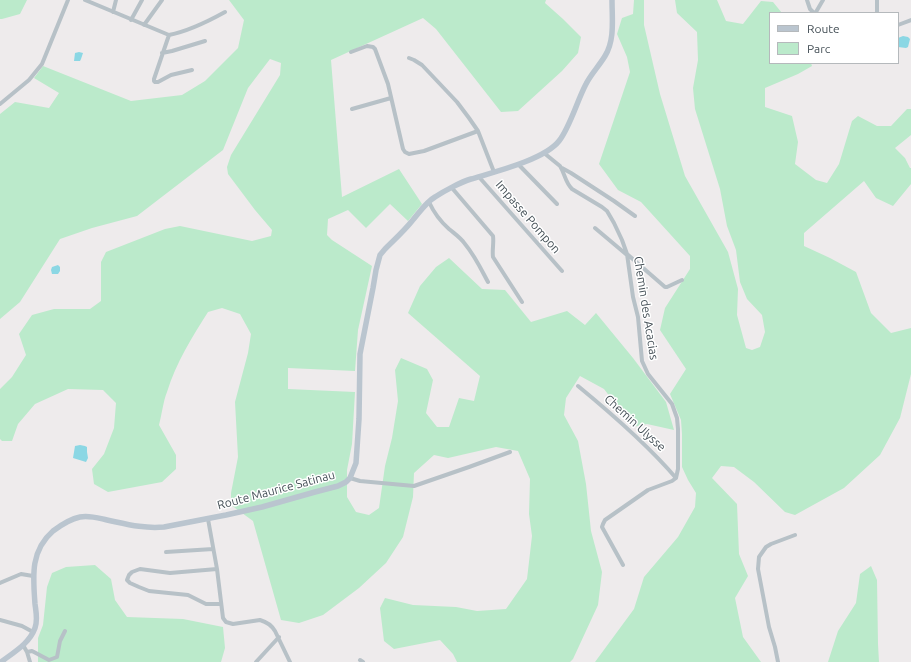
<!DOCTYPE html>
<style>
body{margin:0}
#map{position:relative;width:911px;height:662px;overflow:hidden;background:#eeebec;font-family:Ubuntu,sans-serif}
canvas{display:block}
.legend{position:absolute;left:769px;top:12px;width:130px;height:52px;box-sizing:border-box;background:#fff;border:1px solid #b5b9bc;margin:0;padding:5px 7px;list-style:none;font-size:12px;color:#455057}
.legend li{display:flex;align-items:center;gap:8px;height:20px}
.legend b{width:20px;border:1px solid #b5b9bc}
</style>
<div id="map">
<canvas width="911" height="662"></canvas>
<ul class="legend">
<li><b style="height:5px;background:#bac5cf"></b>Route</li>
<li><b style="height:11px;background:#bbeacb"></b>Parc</li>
</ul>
</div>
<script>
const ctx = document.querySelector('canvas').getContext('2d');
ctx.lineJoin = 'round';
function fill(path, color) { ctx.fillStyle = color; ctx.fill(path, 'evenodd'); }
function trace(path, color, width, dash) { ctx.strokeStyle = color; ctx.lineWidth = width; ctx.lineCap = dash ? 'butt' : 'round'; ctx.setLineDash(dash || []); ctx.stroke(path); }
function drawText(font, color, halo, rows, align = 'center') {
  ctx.font = font + ' Ubuntu,sans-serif'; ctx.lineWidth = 3; ctx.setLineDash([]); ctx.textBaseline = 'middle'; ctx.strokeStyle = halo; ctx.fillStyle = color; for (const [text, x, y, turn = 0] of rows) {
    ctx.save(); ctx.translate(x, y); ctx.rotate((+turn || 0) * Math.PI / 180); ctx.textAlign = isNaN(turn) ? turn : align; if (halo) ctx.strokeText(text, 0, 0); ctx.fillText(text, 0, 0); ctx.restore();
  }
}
fill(new Path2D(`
 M0 0H27L20 14 2 19H0Z
 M229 0H546L545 3 563 19 581 37 578 53 562 71 518 111 501 112 436 29 423 18 331 60 342 197 399 169 422 204 408 221 390 204 366 228 348 210 328 219 327 235 332 240 372 266 358 330 355 371 288 368V389L355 392 352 444 347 470V497L356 512 369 515 379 508 385 466 392 438 398 401 395 370 401 358 427 369 433 380 426 413 437 427H449L459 398 474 401 480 376 408 313 420 286 436 267 449 258 482 289 505 290 531 322 567 311 585 325 596 313 633 358 666 402 674 430 647 424 633 427 604 389 580 376 566 398 564 415 578 441 586 484 591 531 602 572 598 605 573 659 570 662H457L453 654 440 640 394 649 384 641 380 608 385 598 413 605 456 607 477 611 506 609 527 579 532 536 529 514 530 479 518 451 496 447 448 458 434 455 414 473 413 497 403 537 386 563 359 588 323 615 299 623 281 620 253 521 231 505V493L238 457 235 402 248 353 251 334 240 314 222 308 208 312C192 337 176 363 167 392 163 402 162 414 159 425L176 455V469L162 482 108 492 94 484 92 469 104 454 114 428 116 403 103 390 68 389 35 404 18 424 12 441H2L0 439V389L12 377 26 355 19 334 32 315 54 309H90L101 301V262L106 252 165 229 180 226 252 241 271 236 272 230 255 210 228 174 227 167 231 155 280 75 281 63 270 59 248 88 223 150 137 216 92 228 60 239 20 302 0 319V114L15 102 49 108 59 93 34 78 43 66 131 101 182 95 205 81 238 48 244 20Z
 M634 0H644V25L660 94 685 176 728 252 738 289 737 315 746 348 752 350 760 347 765 332 762 315 747 299 740 282 736 250 727 226 720 189 695 109 693 88 698 60 697 32 677 13 675 0H717L726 21 743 24 761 1 773 2 782 13H770V63H811L812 66 798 74 765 88V107L792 116 798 142 795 164 816 180 827 183 839 164 852 121 858 116 877 126H891L907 109H911V135L895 148 905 158 910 168H911V184L893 206 876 198 864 181 804 233V246L830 258 856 272 871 313 891 333 911 328V374L900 418 880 455 844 488 795 515 785 512 754 482 734 467 721 466 712 478 737 504 739 554 748 576 735 598 743 637 761 662H595L634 609 644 577 678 537 695 507 696 493 688 480 682 467V434L681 420 670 394 686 369 660 330 665 308 690 269V256L641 202 618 190 599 164 630 72 627 57 617 34 622 18 633 14Z
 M95 565 111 579 115 600 127 617 183 619 223 627 225 648 221 662H38V638L43 625 47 587 52 573 66 567Z
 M871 566 877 580 878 644 879 662H828L838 631 856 603 860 574Z`), '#bbeacb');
fill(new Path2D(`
 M903 36 908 37 910 39 908 47 906 48 898 47V38Z
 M79 52 83 53 81 59 80 61H74L75 53Z
 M58 265 60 267V271L58 274H52L51 270 52 267Z
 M80 445 85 446 87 447V452L88 458 86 462 73 458 75 446Z`), '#8bd7e4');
trace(new Path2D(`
 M85 0 169 35C189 31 207 22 225 12
 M807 0 810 9 814 13
 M877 0V13
 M113 12 116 0
 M815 13 816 12 823 0
 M131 20 142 0
 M144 25 162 0
 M898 25 911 20
 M169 35 154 79V81L155 82H158L171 75 192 70
 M351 52 367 46 373 47 375 49 388 84 403 149 405 152 409 154 424 151 478 131
 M162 53 172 51 205 41
 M409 58 414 60 422 65 457 102 469 118 478 131 494 172
 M0 104 29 80 42 64 68 0
 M352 109 391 98
 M544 153 560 166C565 174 565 182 572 189L602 207 607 211 614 223 622 240 627 254 633 297 638 317 642 361 648 374 672 404 677 418 678 429V469L676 478 672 481 648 490 605 520 603 524 602 527 623 565
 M518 164 557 204
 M562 168 571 173 614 201 635 216
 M479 177 562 271
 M452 188 493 236C494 243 492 250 493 257L522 302
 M429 202C434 213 440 221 449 229 455 234 461 238 465 244 475 256 481 269 488 282
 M595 228 627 255
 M627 254 665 287H667L682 280
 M578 386C612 414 647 444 676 478
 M350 478 360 481 414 486 469 467 510 452
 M208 519 217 569 223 618 226 622 233 624 260 620C267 622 272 626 275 631L290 662
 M166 552 213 549
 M217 569 170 573 140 569 132 572 129 575 127 580 130 583 139 587 149 591 188 595 206 604H221
 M0 583 21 574 33 576
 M0 620 22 626 33 632
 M23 645 27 652 30 662
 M27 652 32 651 49 660 57 657 60 641 65 631
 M360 660 363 662
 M256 662 279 637
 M778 662 775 647 769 627 758 569 759 557 766 547 771 544 795 535`), '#b7c1c7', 4);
trace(new Path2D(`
 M1 662C14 652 29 644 35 628 38 620 36 612 35 604 33 577 30 551 53 531 61 525 70 519 80 517 89 515 98 518 107 520 126 524 144 529 164 527L226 515 262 507 315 492 338 486 346 482 350 478 356 463 359 419 360 354 373 288 376 270 380 255 385 249C394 240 404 231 412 221 419 213 426 202 435 197 444 191 461 182 471 179 494 172 544 160 559 141 570 127 577 101 586 84 591 74 599 66 605 56 615 40 612 19 612 0`), '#bac5cf', 5.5);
drawText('12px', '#455057', '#fff', [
 ["Impasse Pompon",528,217,49],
 ["Chemin des Acacias",646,308,81],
 ["Chemin Ulysse",635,423,42],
 ["Route Maurice Satinau",276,490,-15]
]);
</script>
